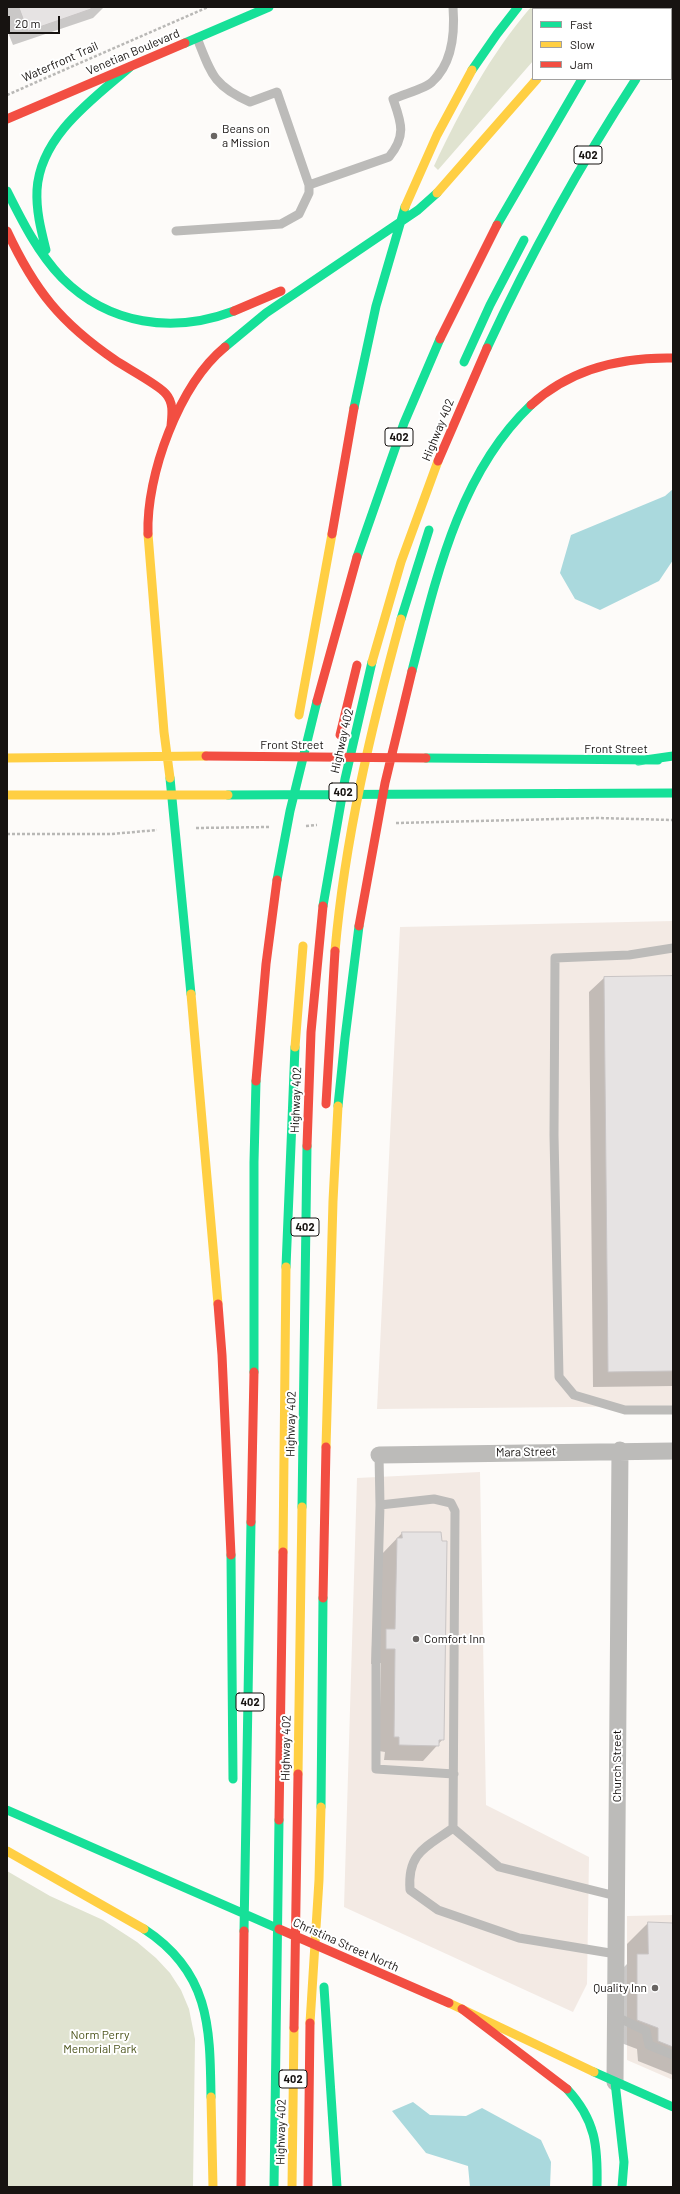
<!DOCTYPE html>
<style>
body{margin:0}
#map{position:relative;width:680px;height:2194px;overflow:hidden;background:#fdfbf9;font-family:Barlow,sans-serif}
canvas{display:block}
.frame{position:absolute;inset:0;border:8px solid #171311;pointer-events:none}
.legend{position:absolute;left:532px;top:8px;width:140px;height:72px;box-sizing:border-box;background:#fff;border:1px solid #a2a1a0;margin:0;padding:5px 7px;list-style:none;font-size:12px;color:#171311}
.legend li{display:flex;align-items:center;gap:8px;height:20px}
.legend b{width:20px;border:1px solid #a2a1a0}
.scale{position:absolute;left:8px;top:16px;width:52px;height:18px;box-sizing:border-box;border:2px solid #171311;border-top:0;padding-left:5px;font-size:12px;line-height:14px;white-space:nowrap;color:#171311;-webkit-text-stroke:3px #fff;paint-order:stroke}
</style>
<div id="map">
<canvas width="680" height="2194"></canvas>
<div class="frame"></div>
<ul class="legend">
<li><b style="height:5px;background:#16e098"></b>Fast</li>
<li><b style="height:5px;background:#ffcf43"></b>Slow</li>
<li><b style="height:5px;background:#f24e42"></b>Jam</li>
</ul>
<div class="scale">20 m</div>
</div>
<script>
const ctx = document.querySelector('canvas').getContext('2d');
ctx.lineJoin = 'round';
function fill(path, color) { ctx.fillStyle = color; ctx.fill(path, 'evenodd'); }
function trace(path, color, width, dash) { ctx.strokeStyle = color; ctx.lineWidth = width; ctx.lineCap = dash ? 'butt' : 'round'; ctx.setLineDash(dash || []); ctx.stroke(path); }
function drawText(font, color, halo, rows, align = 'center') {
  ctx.font = font + ' Barlow,sans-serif'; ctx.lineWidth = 4; ctx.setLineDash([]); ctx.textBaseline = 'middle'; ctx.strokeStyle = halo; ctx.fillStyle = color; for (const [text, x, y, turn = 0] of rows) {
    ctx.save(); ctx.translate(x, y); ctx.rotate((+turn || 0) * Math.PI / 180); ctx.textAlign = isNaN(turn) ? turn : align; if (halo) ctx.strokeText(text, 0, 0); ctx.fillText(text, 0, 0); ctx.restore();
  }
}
fill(new Path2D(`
 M673 921V1406L377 1409 400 927Z
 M480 1472 486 1805 589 1857 587 1984 573 2012 344 1907 357 1478Z
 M673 1915V2080L627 2060V1916Z`), '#f3eae4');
fill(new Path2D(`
 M531 7H582L580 9H533V61L438 170 434 166C461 109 490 55 531 7Z
 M7 1871 50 1896 103 1920 137 1942 156 1958 170 1973 181 1990 189 2009 195 2039 193 2187H7Z`), '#e0e3d0');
fill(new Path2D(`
 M673 489V560L659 581 600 610 575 599 560 573 571 535 665 496Z
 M413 2102 430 2115 466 2116 482 2108 541 2140 551 2162 550 2187H470L468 2166 426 2153 392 2111Z`), '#aad9dd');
fill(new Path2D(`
 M7 7H104L93 18 13 45 7 30Z
 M673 977V1386L593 1387 589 992 604 978Z
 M402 1533 443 1739 423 1761 384 1760 385 1752 379 1751 381 1663 371 1664 372 1645 382 1554Z
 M648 1923 673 1924V2075L638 2061 637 2049 616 2041V1975L627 1964V1944Z`), '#0003');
const building = new Path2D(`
 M19 7H91V9L28 31Z
 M673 976V1371L608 1372 604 977Z
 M402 1532H441L442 1541H447L444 1740H439V1746L399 1745V1737H394L395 1649H386V1629H395L397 1538H402Z
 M648 1922 673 1923V2047L658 2041V2028L637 2020V1954H648Z`);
fill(building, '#e6e3e3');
trace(building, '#c9c5c5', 1);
trace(new Path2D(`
 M7 95 208 7
 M396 823 597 818 673 820
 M306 826 317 825
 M196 828 269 827
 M7 834H112L157 830`), '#b9b8b6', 2.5, [3, 2]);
trace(new Path2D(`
 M197 38C211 73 213 86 250 102L277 92 309 185 389 157C407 135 401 122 393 99 403 94 425 89 432 82 453 63 455 33 453 7
 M176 231 281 224 299 214 309 193V185
 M673 948 629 955 555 958 554 1135 559 1377 574 1395 625 1410H673
 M379 1455 380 1505
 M454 1774 376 1769V1648L380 1505 434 1499 451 1503 455 1511C455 1617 454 1723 453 1828L499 1867 616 1896
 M453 1828C427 1847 407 1852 410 1890L438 1910 519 1938 616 1954
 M615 2016 646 2031 649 2045 673 2055`), '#bcbbb9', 9);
trace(new Path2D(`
 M379 1455 673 1451
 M615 2082 620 1450`), '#bcbbb9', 17);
trace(new Path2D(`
 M598 9 600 7
 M630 9 631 7
 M185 43 269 7
 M472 70 497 34 518 7
 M7 191C22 221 38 253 62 278 109 325 173 334 234 311
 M497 225 582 79
 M46 250C41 230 36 211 37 190 40 136 93 99 130 67
 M225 347 266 313 418 210 437 193
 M487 348C530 255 580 165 636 79
 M464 362 490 305 524 240
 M354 408 376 306 405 207
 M357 557 404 423 440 339
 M401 619 429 530
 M412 671C436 578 459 473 531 405
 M426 758 658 760
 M638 761 673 756
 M170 778 191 994
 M228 795 673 793
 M277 880 290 811 317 701
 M323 906 345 779 372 662
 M338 1106 345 1038 359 926
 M286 1267 295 1047
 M254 1372V1162L256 1081
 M302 1507 307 1146
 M231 1555 233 1779
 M321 1807 323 1598
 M7 1810 279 1929
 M144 1929C210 1972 210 2027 211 2097
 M244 1931 251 1522
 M324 1987 337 2187
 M594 2072 673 2107
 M615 2082 624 2162 622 2187
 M567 2089C596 2120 598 2147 597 2187
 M274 2187 279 1820`), '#16e098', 9);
trace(new Path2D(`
 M437 193 537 79
 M405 207 437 135 472 70
 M148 534 164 732 170 778
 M372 662 401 562 438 461
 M299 715 332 534
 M7 758 206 756
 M7 795H228
 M335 951C345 838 371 728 401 619
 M191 994 218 1304
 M295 1047 303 946
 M326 1447 333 1201 338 1106
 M283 1552 286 1267
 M298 1774 302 1507
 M7 1851 144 1929
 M449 2003 594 2072
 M310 2023 319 1880 321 1807
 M211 2097 213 2187
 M292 2187 294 2028`), '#ffcf43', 9);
trace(new Path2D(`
 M671 29 673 26
 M7 119 185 43
 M7 231C35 291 61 323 115 360 125 367 161 386 166 394 174 403 172 415 171 426
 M234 311 281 291
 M440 339 497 225
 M531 405C570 369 621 357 673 358
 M438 461 487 348
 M148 534C146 475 179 385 225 347
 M332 534 354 408
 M317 701 357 557
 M340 735 357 665
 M206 756 426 758
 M359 926 385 783 412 671
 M256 1081 266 964 277 880
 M326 1104 335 951
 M307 1146 311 1032 323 906
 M218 1304 222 1355 231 1555
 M251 1522 254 1372
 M323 1598 326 1447
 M279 1820 283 1552
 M279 1929 449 2003
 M462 2009 567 2089
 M294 2028 298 1774
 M241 2187 244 1931
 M308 2187 310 2023`), '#f24e42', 9);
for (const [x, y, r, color] of [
 [214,136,4,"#686462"],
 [416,1639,4,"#686462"],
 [655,1988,4,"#686462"]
]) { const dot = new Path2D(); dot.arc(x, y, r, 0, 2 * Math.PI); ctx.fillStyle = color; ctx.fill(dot); trace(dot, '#fff', 1.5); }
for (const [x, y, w] of [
 [588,155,28],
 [399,437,28],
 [343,792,28],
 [305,1227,28],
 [250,1702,28],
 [293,2079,28]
]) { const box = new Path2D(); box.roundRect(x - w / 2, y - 9, w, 18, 3); ctx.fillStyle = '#fff'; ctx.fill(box); trace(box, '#171311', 1); }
drawText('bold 11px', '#171311', null, [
 ["402",588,155],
 ["402",399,437],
 ["402",343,792],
 ["402",305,1227],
 ["402",250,1702],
 ["402",293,2079]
]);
drawText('12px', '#171311', '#fff', [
 ["Venetian Boulevard",133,52,-23],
 ["Waterfront Trail",60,62,-24],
 ["Highway 402",438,430,-68],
 ["Highway 402",342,741,-77],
 ["Front Street",292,745],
 ["Front Street",616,749],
 ["Highway 402",296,1100,-88],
 ["Highway 402",291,1424,-89],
 ["Mara Street",526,1452,-1],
 ["Highway 402",286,1748,-89],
 ["Church Street",617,1766,-90],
 ["Christina Street North",346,1945,24],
 ["Highway 402",281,2132,-89]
]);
drawText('12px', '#171311', '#fff', [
 ["Beans on",222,129],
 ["a Mission",222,143],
 ["Comfort Inn",424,1639],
 ["Quality Inn",647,1988,"right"]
], 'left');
drawText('12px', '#4a5219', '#fff', [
 ["Norm Perry",100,2035],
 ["Memorial Park",100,2049]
]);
</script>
